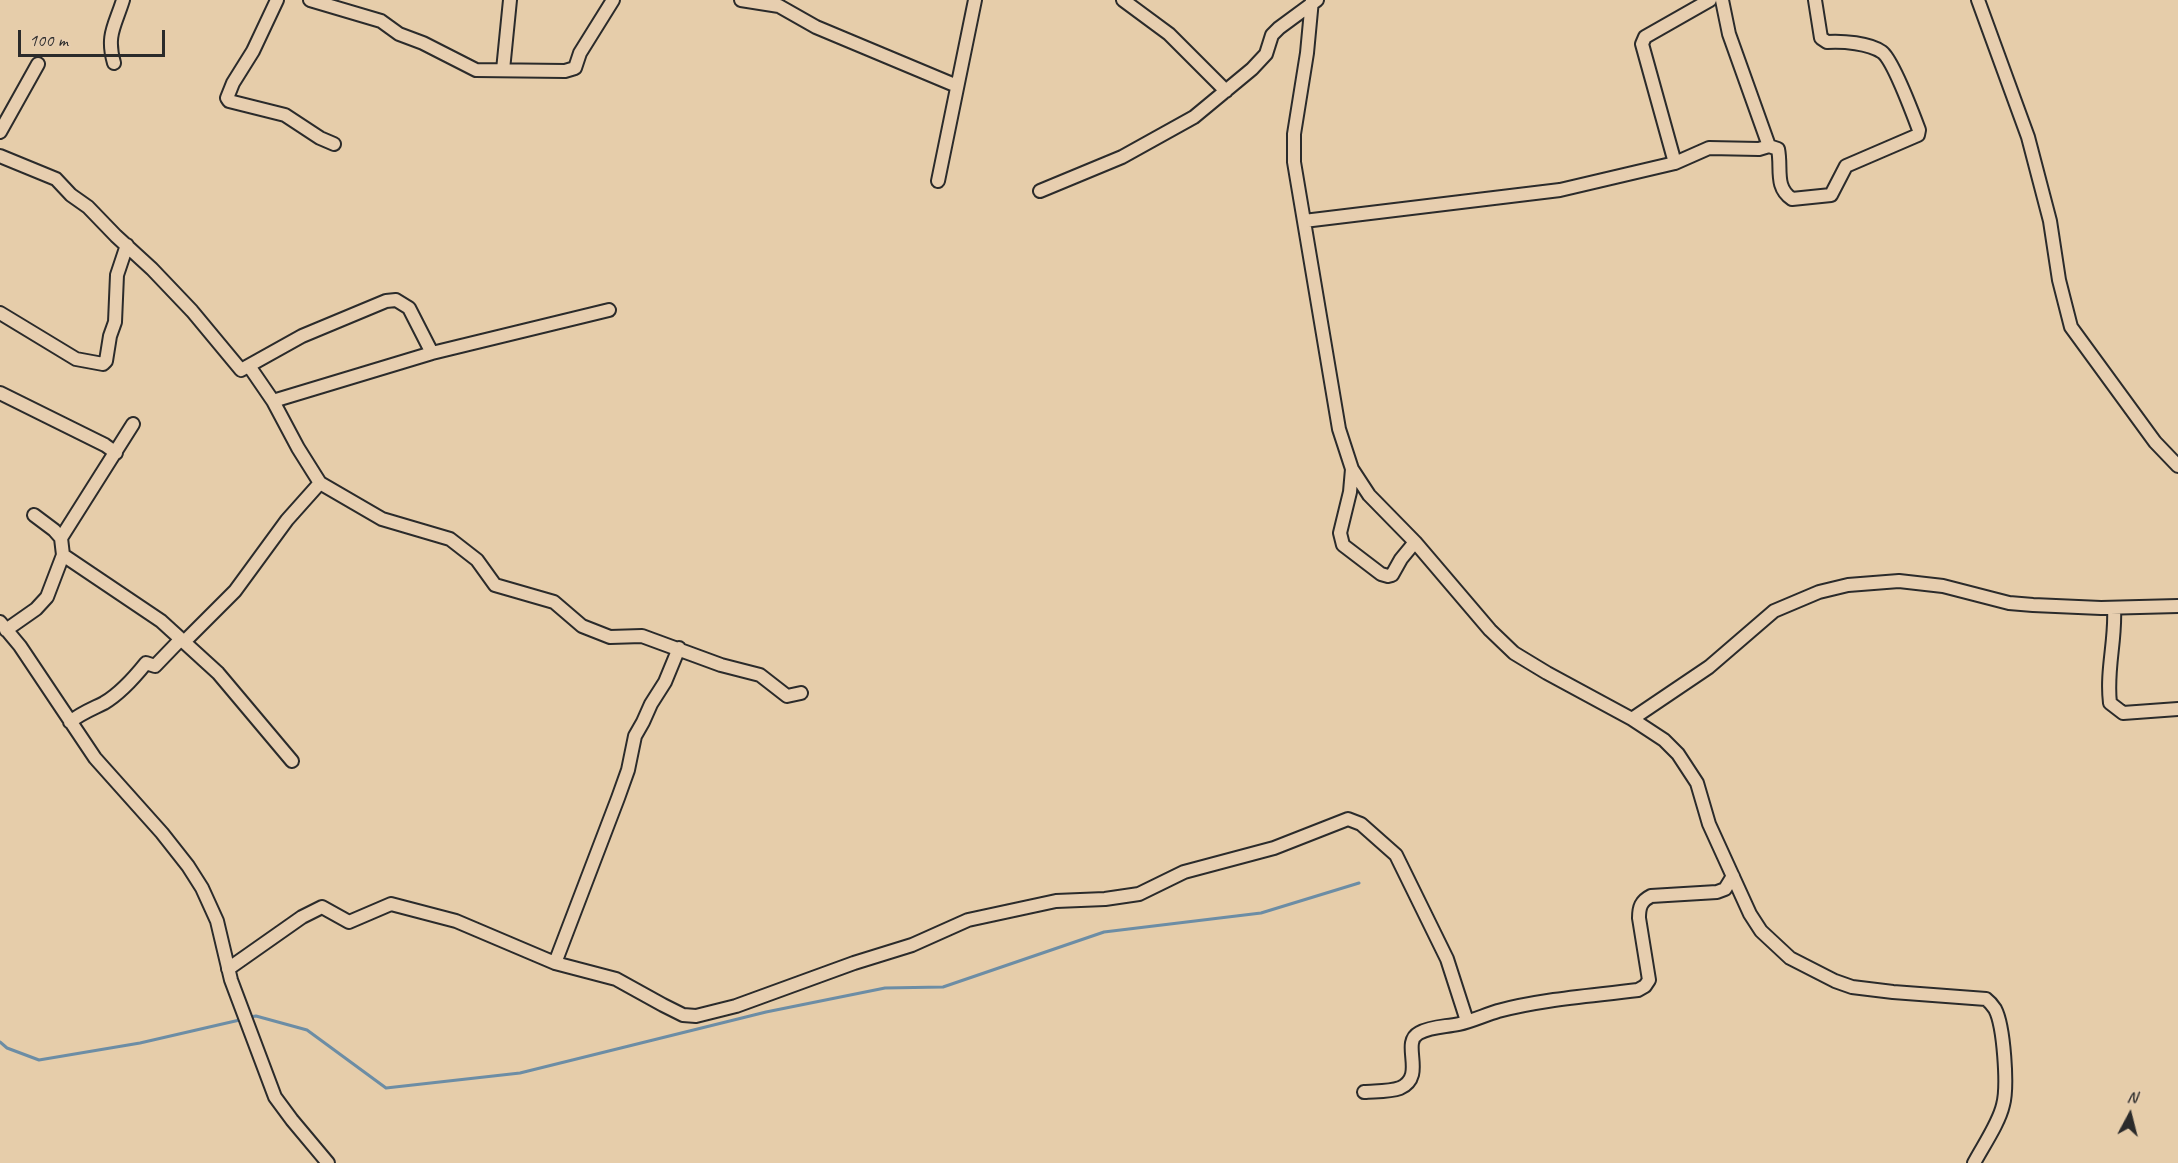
<!DOCTYPE html>
<style>
body{margin:0}
#map{position:relative;width:2178px;height:1163px;overflow:hidden;background:#e6cdaa;font-family:Caveat,sans-serif}
canvas{display:block}
.north{position:absolute;left:2100px;top:1085px;width:60px;height:60px;-webkit-text-stroke:4px #e7ceaf;paint-order:stroke;rotate:7deg;font-size:16px;font-weight:700;line-height:24px;text-align:center;color:#2b2b2b}
.north::after{content:'';display:block;margin:auto;width:21px;height:27px;background:#2b2b2b;clip-path:polygon(50% 0,100% 100%,50% 72%,0 100%)}
.scale{position:absolute;left:18px;top:30px;width:147px;height:27px;box-sizing:border-box;border:3px solid #2b2b2b;border-top:0;padding-left:8px;font-size:18px;line-height:21px;white-space:nowrap;color:#2b2b2b;-webkit-text-stroke:4px #e7ceaf;paint-order:stroke}
</style>
<div id="map">
<canvas width="2178" height="1163"></canvas>
<div class="north">N</div>
<div class="scale">100 m</div>
</div>
<script>
const ctx = document.querySelector('canvas').getContext('2d');
ctx.lineJoin = 'round';
function trace(path, color, width, dash) { ctx.strokeStyle = color; ctx.lineWidth = width; ctx.lineCap = dash ? 'butt' : 'round'; ctx.setLineDash(dash || []); ctx.stroke(path); }
trace(new Path2D(`
 M250 1017 256 1016 307 1030 386 1088 520 1073 766 1012 885 988 943 987 1104 932 1261 913 1359 883
 M0 1042 7 1048 39 1060 140 1043 244 1019`), '#6c8da5', 3);
const minor = new Path2D(`
 M277 0 253 51 233 83 227 98 229 101 285 115 320 138 334 144
 M310 0 381 21 399 34 423 43 476 70 565 71 575 68 580 53 613 0
 M741 0 779 6 816 27 957 86
 M1123 0 1169 34 1226 91
 M1312 0 1307 53 1294 134V162L1339 429 1352 469 1369 495 1415 542 1490 630 1514 653 1547 673 1632 719 1664 740 1678 754 1697 783 1709 824 1750 914 1761 931 1790 958 1835 981 1852 987 1893 992 1986 999C1990 1002 1993 1006 1995 1009 2004 1026 2008 1087 2003 1105 1999 1123 1983 1146 1974 1163
 M1722 0 1729 34 1769 146
 M1978 0 2028 137 2050 221 2059 280 2071 327 2155 442 2178 466
 M114 63C106 35 115 26 123 0
 M503 70 510 0
 M0 132 38 64
 M0 156 56 179 71 195 88 207 116 236 152 269 192 311 241 370 302 336 386 301 396 300 409 308 432 353
 M1675 163 1642 44 1645 37 1710 0
 M938 181 975 0
 M1040 191 1122 157 1194 117 1252 69 1266 54 1272 35 1279 28 1317 0
 M1304 221 1560 190 1675 163 1709 148 1759 149 1769 146 1778 149C1782 168 1774 187 1792 199L1831 195 1846 166 1918 135 1919 130C1913 114 1893 60 1882 52 1869 43 1843 41 1827 42L1821 38 1815 0
 M0 313 76 359 103 364 106 361 110 336 115 322 117 275 127 245
 M249 366 273 401 298 448 320 483 382 519 450 539 477 560 495 585 554 602 582 626 610 637 642 636 721 665 760 675 787 696 801 693
 M0 393 105 445 116 453
 M273 401 432 353 609 310
 M1352 469 1350 492 1340 533 1343 545 1381 574 1388 576 1392 575 1401 559 1415 542
 M61 538 133 424
 M63 555 161 621 218 673 292 761
 M2114 608C2116 640 2106 670 2110 703L2123 713 2178 709
 M0 622 20 646 95 758 162 833 188 866 202 888 217 921 231 980 275 1097 292 1120 328 1163
 M6 630 36 609 47 597 63 555 61 538 54 530 34 515
 M184 642 235 591 287 520 320 483
 M1632 719 1709 667 1774 611 1819 592 1848 585 1899 581 1943 586 2009 603 2033 605 2101 608 2178 606
 M70 722C81 713 92 709 104 703 121 693 134 678 146 663L155 666 181 639
 M555 963 618 798 628 770 635 736 643 722 651 704 665 682 679 648
 M228 969 302 917 322 907 349 922 391 904 456 921 555 963 616 979 663 1005 683 1015 696 1016 736 1006 854 963 912 945 968 920 1056 901 1105 899 1139 894 1184 872 1274 848 1348 819 1361 824 1396 855 1447 959 1467 1021
 M1364 1092C1375 1091 1389 1092 1400 1088 1427 1076 1400 1043 1419 1033 1432 1026 1445 1027 1459 1024 1472 1021 1485 1015 1498 1011 1543 999 1592 996 1638 990L1645 986 1649 980 1639 918C1639 907 1641 901 1651 896L1717 892 1725 889 1733 876`);
trace(minor, '#2b2b2b', 16);
trace(minor, '#e7ceaf', 12);
</script>
